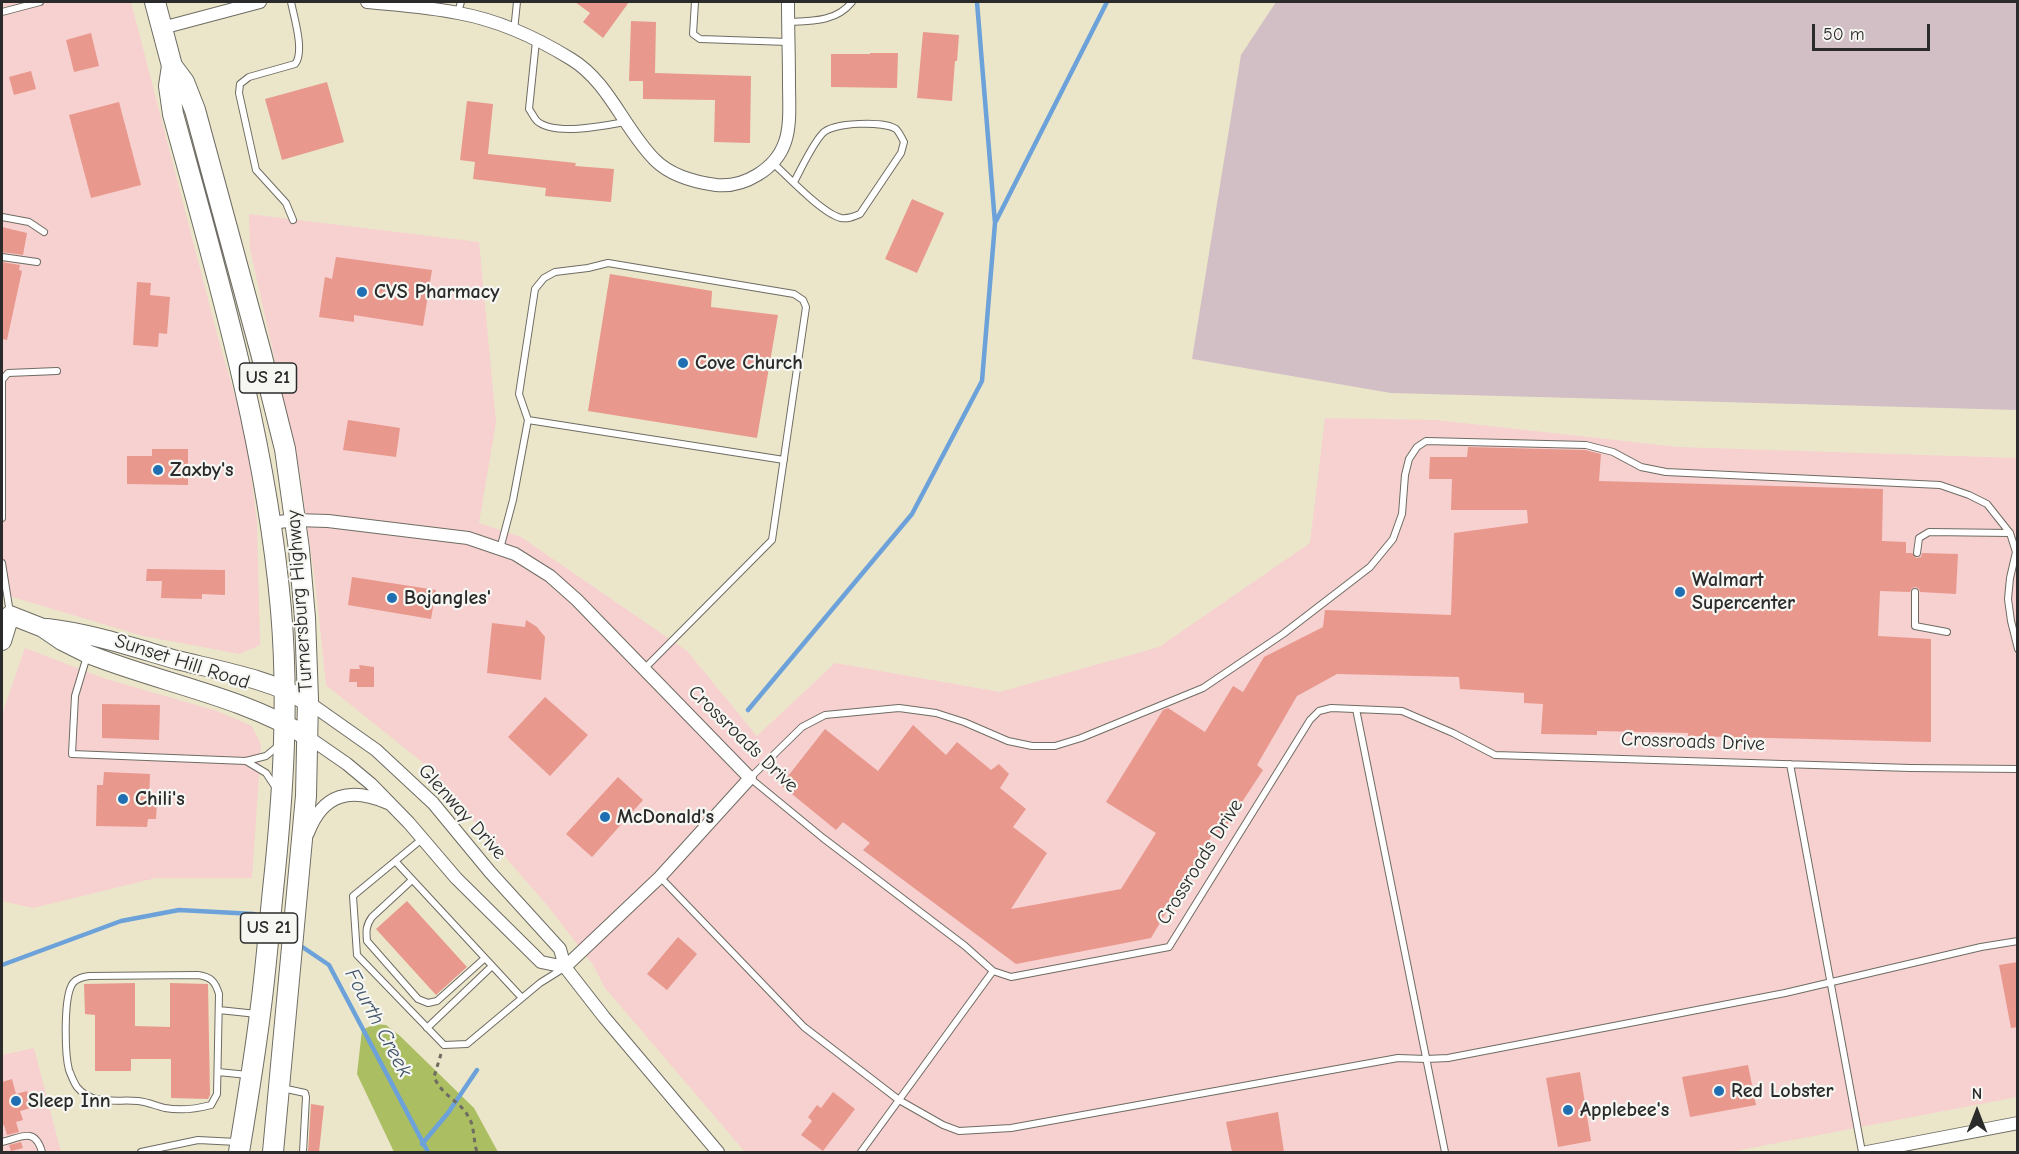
<!DOCTYPE html>
<style>
body{margin:0}
#map{position:relative;width:2019px;height:1154px;overflow:hidden;background:#ebe6ca;font-family:"Comic Neue",sans-serif}
canvas{display:block}
.frame{position:absolute;inset:0;border:3px solid #2b2b2b;pointer-events:none}
.north{position:absolute;left:1947px;top:1082px;width:60px;height:60px;-webkit-text-stroke:4px #f6f6f2;paint-order:stroke;rotate:0deg;font-size:16px;font-weight:700;line-height:24px;text-align:center;color:#2b2b2b}
.north::after{content:'';display:block;margin:auto;width:21px;height:27px;background:#2b2b2b;clip-path:polygon(50% 0,100% 100%,50% 72%,0 100%)}
.scale{position:absolute;left:1812px;top:24px;width:118px;height:27px;box-sizing:border-box;border:3px solid #2b2b2b;border-top:0;padding-left:8px;font-size:18px;line-height:21px;white-space:nowrap;color:#2b2b2b;-webkit-text-stroke:4px #f6f6f2;paint-order:stroke}
</style>
<div id="map">
<canvas width="2019" height="1154"></canvas>
<div class="frame"></div>
<div class="north">N</div>
<div class="scale">50 m</div>
</div>
<script>
const ctx = document.querySelector('canvas').getContext('2d');
ctx.lineJoin = 'round';
function fill(path, color) { ctx.fillStyle = color; ctx.fill(path, 'evenodd'); }
function trace(path, color, width, dash) { ctx.strokeStyle = color; ctx.lineWidth = width; ctx.lineCap = dash ? 'butt' : 'round'; ctx.setLineDash(dash || []); ctx.stroke(path); }
function drawText(font, color, halo, rows, align = 'center') {
  ctx.font = font + ' "Comic Neue",sans-serif'; ctx.lineWidth = 4.5; ctx.setLineDash([]); ctx.textBaseline = 'middle'; ctx.strokeStyle = halo; ctx.fillStyle = color; for (const [text, x, y, turn = 0] of rows) {
    ctx.save(); ctx.translate(x, y); ctx.rotate((+turn || 0) * Math.PI / 180); ctx.textAlign = isNaN(turn) ? turn : align; if (halo) ctx.strokeText(text, 0, 0); ctx.fillText(text, 0, 0); ctx.restore();
  }
}
fill(new Path2D(`
 M4 2H131L217 334 246 435 257 522 260 645 240 654 143 636 2 594V14Z
 M249 214 479 242 496 422 479 523 521 537 687 651 757 736 835 663 1000 692 1159 647 1310 543 1325 418 1436 420 1678 447 2017 458V1097L1730 1152H745L605 988 593 965 547 905 422 762 326 685 316 589 300 473 250 249Z
 M25 648 106 679 217 711 252 726 261 745 252 878H156L33 908 2 901V714Z
 M34 1048 61 1152H2V1055Z`), '#f7d0d0');
fill(new Path2D(`
 M1276 2H2017V410L1391 393 1192 359 1241 55Z`), '#d2bec5');
fill(new Path2D(`
 M375 1024 386 1025 399 1035 474 1108 498 1152H394L357 1074 362 1030Z`), '#abbe62');
trace(new Path2D(`
 M996 221 1107 2
 M748 710 912 514 982 381 995 223 977 2
 M298 944 329 965 428 1152
 M2 965 121 921 179 910 254 914 264 921
 M422 1144 448 1113 477 1070`), '#6ca2d9', 4.5);
fill(new Path2D(`
 M575 2H629L603 38 583 22 590 13Z
 M631 21 656 22 655 73 751 76 750 143 714 142 715 100 643 99V81H629Z
 M923 32 959 35 957 61H955L952 101 917 98Z
 M91 33 99 66 74 72 66 40Z
 M870 53H898L897 88 831 87V54H870Z
 M31 71 36 89 14 95 9 77Z
 M327 82 344 142 282 160 265 99Z
 M467 101 493 104 488 154 576 163 575 166 614 169 611 202 545 196 546 188 473 179 475 162 460 160Z
 M119 102 141 185 91 198 69 115Z
 M912 199 944 213 917 273 885 259Z
 M2 227 27 233 23 255 2 252Z
 M336 257 432 270 423 326 354 315V322L319 317 325 277 332 279Z
 M2 262 20 265 19 270 22 271 7 340 2 339Z
 M610 274 712 291 711 307 778 315 757 438 588 411Z
 M137 282 151 283 150 295 170 297 167 334 159 333 158 347 133 345Z
 M348 420 400 428 396 457 343 450Z
 M1468 447 1585 450 1601 454 1599 481 1883 489 1882 541 1906 542V553H1912L1916 558 1921 557 1922 553 1958 554 1956 594 1920 592 1919 589 1916 587 1912 588 1910 592 1880 591 1878 636 1931 639V742L1688 736V733L1597 731V735L1541 734 1543 704 1524 703V693L1460 689 1459 677 1337 674 1297 696 1257 765 1263 770 1221 834 1215 830 1151 938 1016 964 863 850 870 843 843 822 836 830 781 785 825 729 878 771 913 725 946 755 957 742 991 770 999 764 1009 774 1000 788 1026 809 1013 827 1047 853 1011 909 1121 889 1156 833 1106 802 1163 710 1168 708 1205 732 1233 686 1243 692 1264 657 1323 627 1325 610 1451 615 1454 533 1528 523 1527 510H1451L1452 479H1429L1430 457H1467Z
 M152 449H188V485L127 484V456H152Z
 M147 569 225 570V595L202 594V599L161 598 162 581H146Z
 M352 577 436 590 431 619 348 605Z
 M526 620 537 627 545 637 541 680 487 673 492 623 525 627Z
 M359 665 374 667V687H357V682H349L350 669H360Z
 M545 697 588 735 550 776 508 737Z
 M102 704 160 705 159 740 102 738Z
 M104 772 150 774 149 802H157L156 819H148L147 827 96 826 97 785H103Z
 M618 777 643 800 592 857 566 834Z
 M407 901 467 967 436 995 376 929Z
 M678 937 697 954 667 990 647 974Z
 M2018 962V1027L2011 1028 1999 965Z
 M135 983V1026L170 1027V983L208 984 210 1095 208 1099 171 1098V1059H131V1071H95V1015L85 1014 84 984Z
 M1748 1065 1756 1105 1690 1117 1682 1077Z
 M1580 1072 1591 1141 1558 1147 1546 1078Z
 M12 1079 16 1094 27 1091 31 1108 20 1111 23 1120 16 1122 19 1132 7 1135 4 1125 2 1126V1082Z
 M833 1092 855 1109 823 1151 801 1135 812 1121 808 1117 817 1105 821 1108Z
 M311 1104 324 1106 319 1152H308Z
 M1278 1112 1284 1152H1232L1226 1122Z
 M21 1142 23 1148 11 1151 9 1145Z`), '#e8988c');
const lane = new Path2D(`
 M291 2C294 17 305 52 295 64L249 77 240 84 239 93 256 170 286 203 293 220
 M695 2 693 34 700 39 788 42
 M2 12 40 2
 M458 12 461 2
 M788 22C812 21 836 22 852 2
 M514 31 517 2
 M536 41 529 109C532 113 534 118 537 121 554 136 604 126 625 122
 M773 163C788 177 823 214 841 218 848 219 853 217 860 214L901 153 904 142C902 138 899 132 896 129 885 121 833 122 823 133 813 143 801 169 794 182
 M2 217 29 222 44 232
 M2 257 37 262
 M528 420 784 460
 M2 518V380L8 373 57 371
 M500 549 513 500 528 420 519 394 535 289 544 278 555 272 588 268 608 263 794 294 803 300 806 307 772 540 644 669
 M1917 553 1919 538 1929 532 2010 533
 M2 563 10 613
 M1915 592V626L1947 632
 M2018 649 2011 621 2008 599 2010 578 2016 552 2010 533 1987 504 1969 495 1940 485 1666 472 1641 467 1613 452 1586 445 1426 441 1417 447 1409 459 1405 475 1402 514 1393 539 1370 567 1283 634 1203 688 1081 738 1055 746H1032L1008 741 964 722 936 713 899 708 825 715 802 727 750 778 823 838 965 946 993 971 1011 977 1169 947 1310 720 1319 711 1331 708 1402 711 1453 733 1495 755 1910 768 2018 769
 M87 656 75 696 72 754 246 761 266 756 278 746
 M1356 709 1445 1152
 M246 761 266 773 276 788
 M1790 764 1862 1152
 M422 839 353 896 357 955 444 1045 467 1044 540 983 564 968
 M396 862 522 998
 M660 877 804 1027 899 1100 943 1125 959 1131 1011 1128 1398 1058 1426 1059 1448 1058 1785 993 1981 947 2018 941
 M412 880 372 917C366 925 366 931 367 941L418 999 428 1003 437 1001 485 958
 M198 975C211 977 215 981 219 994L217 1094 211 1105C196 1109 181 1111 165 1108 156 1106 148 1102 138 1101 117 1099 92 1106 77 1087 74 1083 71 1075 69 1070 65 1055 63 996 73 983 77 978 83 977 89 976Z
 M219 1010 257 1014
 M427 1028 492 966
 M218 1072 248 1075
 M282 1088 305 1093 306 1097 303 1152
 M2 1142C22 1137 35 1127 42 1152
 M141 1152 198 1140 237 1142
 M861 1152 993 971`);
const street = new Path2D(`
 M367 2C397 5 428 7 458 13 497 20 537 38 571 59 609 82 624 129 655 160 671 176 694 182 716 185 744 188 776 169 785 142 791 125 789 102 789 83 789 56 788 29 788 2
 M162 28 260 2
 M271 523 295 520 328 521 468 538 515 554 550 576 577 600 750 778 660 877 565 967
 M308 702 376 750 433 803 490 872 560 949 565 967 604 1017 718 1152
 M308 737 347 764 371 784 409 823 456 878 541 962 565 967
 M308 833C323 793 351 787 388 803
 M1867 1152 2018 1123`);
const secondary = new Path2D(`
 M47 628C91 633 135 648 177 660 217 670 274 680 308 702
 M2 641 10 615 43 628 62 641 88 654C161 683 241 696 308 737`);
const primary = new Path2D(`
 M155 2 172 66 184 82 195 110 261 353 285 449 299 549 305 618 308 699 306 796 273 1152
 M172 66 169 86 173 114C218 278 266 440 281 610 289 703 283 797 273 890 269 929 266 967 261 1006 255 1055 247 1104 239 1152`);
trace(lane, '#6e6c63', 8);
trace(street, '#6e6c63', 14);
trace(secondary, '#6e6c63', 20);
trace(primary, '#6e6c63', 22);
trace(new Path2D(`
 M441 1054 434 1077C443 1097 459 1100 468 1116 475 1126 473 1141 477 1152`), '#6e6c63', 3, [4.5, 4.5]);
trace(lane, '#fff', 6);
trace(street, '#fff', 12);
trace(secondary, '#fff', 18);
trace(primary, '#fff', 20);
for (const [x, y, r, color] of [
 [362,292,6,"#1f6fb2"],
 [683,363,6,"#1f6fb2"],
 [158,470,6,"#1f6fb2"],
 [1680,592,6,"#1f6fb2"],
 [392,598,6,"#1f6fb2"],
 [123,799,6,"#1f6fb2"],
 [605,817,6,"#1f6fb2"],
 [1719,1091,6,"#1f6fb2"],
 [16,1101,6,"#1f6fb2"],
 [1568,1110,6,"#1f6fb2"]
]) { const dot = new Path2D(); dot.arc(x, y, r, 0, 2 * Math.PI); ctx.fillStyle = color; ctx.fill(dot); trace(dot, '#f6f6f2', 2); }
for (const [x, y, w] of [
 [268,378,57],
 [269,928,57]
]) { const box = new Path2D(); box.roundRect(x - w / 2, y - 15, w, 30, 4.5); ctx.fillStyle = '#f6f6f2'; ctx.fill(box); trace(box, '#2b2b2b', 1.5); }
drawText('bold 18px', '#2b2b2b', null, [
 ["US 21",268,378],
 ["US 21",269,928]
]);
drawText('bold 20px', '#2b2b2b', '#f6f6f2', [
 ["CVS Pharmacy",374,292],
 ["Cove Church",695,363],
 ["Zaxby's",170,470],
 ["Walmart",1692,580],
 ["Supercenter",1692,603],
 ["Bojangles'",404,598],
 ["Chili's",135,799],
 ["McDonald's",617,817],
 ["Red Lobster",1731,1091],
 ["Sleep Inn",28,1101],
 ["Applebee's",1580,1110]
], 'left');
drawText('20px', '#2b2b2b', '#f6f6f2', [
 ["Turnersburg Highway",300,601,-94],
 ["Sunset Hill Road",182,662,18],
 ["Crossroads Drive",743,739,44],
 ["Crossroads Drive",1693,742,2],
 ["Glenway Drive",462,812,48],
 ["Crossroads Drive",1200,862,-58]
]);
drawText('italic 21px', '#425568', '#f6f6f2', [
 ["Fourth Creek",378,1023,62]
]);
</script>
